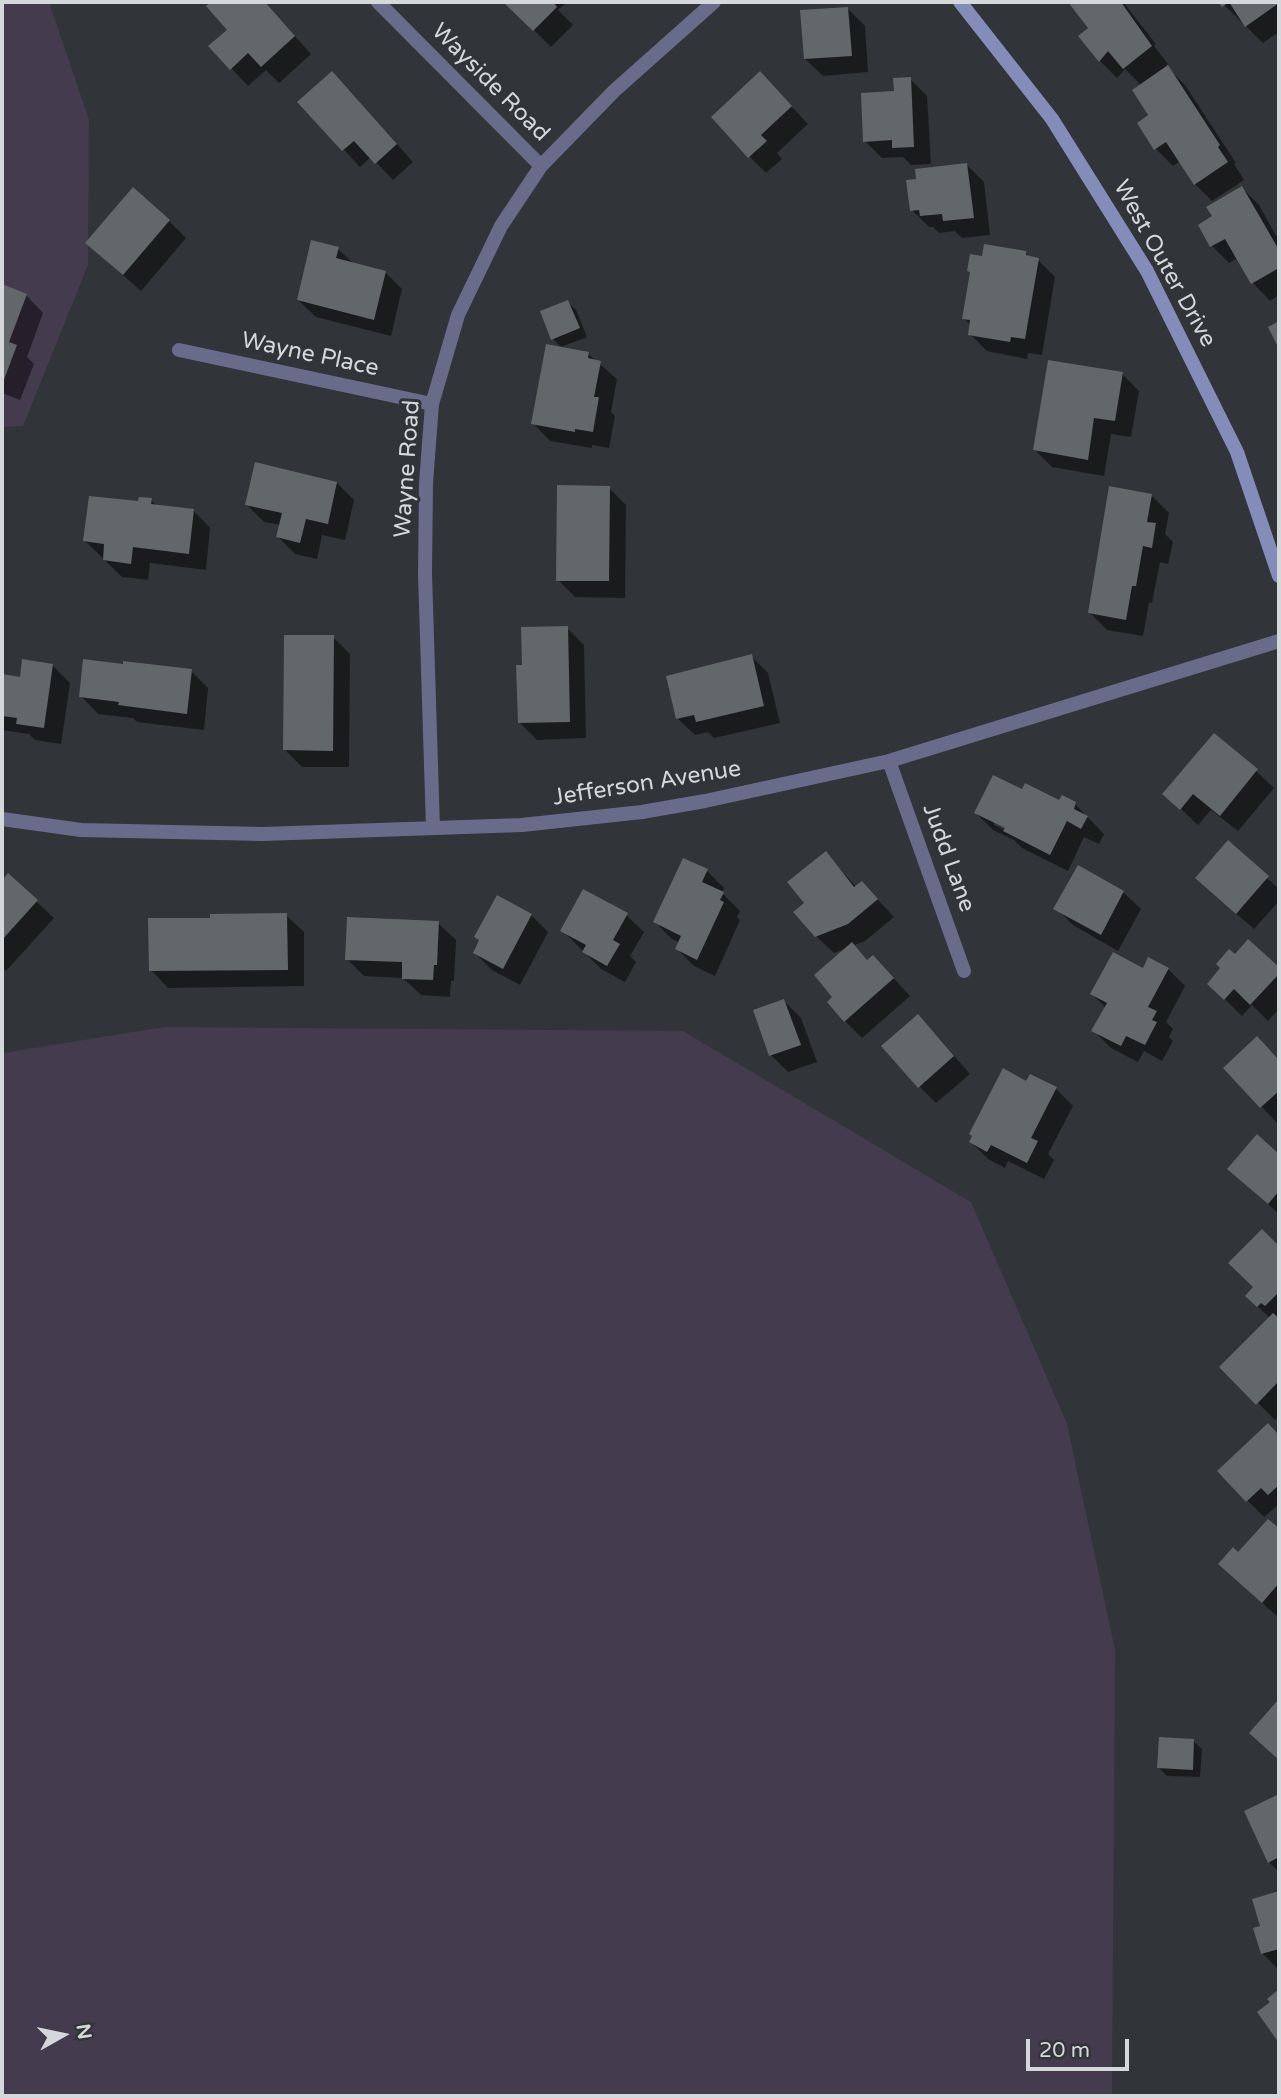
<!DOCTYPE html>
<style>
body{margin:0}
#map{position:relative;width:1281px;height:2098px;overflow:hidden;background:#313438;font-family:"Varela Round",sans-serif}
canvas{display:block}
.frame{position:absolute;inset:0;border:4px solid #d5d8da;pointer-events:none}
.north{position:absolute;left:28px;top:2000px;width:70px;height:70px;-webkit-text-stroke:5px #313438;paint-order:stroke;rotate:81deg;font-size:19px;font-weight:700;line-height:28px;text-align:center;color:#d5d8da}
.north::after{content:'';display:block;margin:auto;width:24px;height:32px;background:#d5d8da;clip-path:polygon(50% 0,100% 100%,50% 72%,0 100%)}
.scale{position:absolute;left:1026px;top:2039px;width:103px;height:32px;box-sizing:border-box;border:4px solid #d5d8da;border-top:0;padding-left:9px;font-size:21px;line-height:24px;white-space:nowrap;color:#d5d8da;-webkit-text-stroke:5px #313438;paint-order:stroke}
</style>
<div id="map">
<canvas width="1281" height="2098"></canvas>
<div class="frame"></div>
<div class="north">N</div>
<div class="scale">20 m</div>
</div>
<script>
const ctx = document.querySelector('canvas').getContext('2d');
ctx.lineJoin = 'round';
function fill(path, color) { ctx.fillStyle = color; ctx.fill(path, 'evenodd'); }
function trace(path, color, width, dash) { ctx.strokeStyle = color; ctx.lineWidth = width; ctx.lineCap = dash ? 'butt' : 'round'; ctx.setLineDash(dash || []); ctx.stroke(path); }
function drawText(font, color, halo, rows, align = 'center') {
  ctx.font = font + ' "Varela Round",sans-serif'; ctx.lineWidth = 6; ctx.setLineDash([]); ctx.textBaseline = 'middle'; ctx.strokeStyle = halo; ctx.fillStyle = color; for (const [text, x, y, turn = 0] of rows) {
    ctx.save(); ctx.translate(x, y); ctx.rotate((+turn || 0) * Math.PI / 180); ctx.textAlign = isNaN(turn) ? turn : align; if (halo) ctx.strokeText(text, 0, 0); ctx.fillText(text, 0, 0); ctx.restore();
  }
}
fill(new Path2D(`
 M2 2H49L89 120 88 265 23 426 2 427Z
 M165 1027 683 1031 971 1202 1067 1424 1115 1650 1112 2096H2V1053Z`), '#453b4f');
fill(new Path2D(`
 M213 2H264L311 54 279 83 266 70 248 86 211 47 229 30 208 6Z
 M506 2H567L558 10 573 25 551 47Z
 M1070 2H1123L1156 44 1154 46 1168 64 1166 66 1185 85 1236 163 1234 164 1244 180 1212 201 1195 184 1180 161 1173 166 1156 149 1151 115 1141 85 1125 69 1117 78 1100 61 1081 36 1090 28Z
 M1221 2H1279V32L1263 43Z
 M848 9 865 26 868 72 823 76 805 59Z
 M910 79 927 96 931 164 911 165 903 157 882 158 865 141 895 93Z
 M349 90 413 162 393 180 371 157 360 167 300 102Z
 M777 91 808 124 777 153 782 159 766 173 749 156Z
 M967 165 984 182 990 235 962 238 955 231 939 233 933 227H929L912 210Z
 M1242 188 1259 205 1279 241V295L1270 301 1253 283 1238 258 1229 263 1212 246 1214 217Z
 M169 221 186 238 141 291 87 243Z
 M338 249 354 264 385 272 402 289 391 336 316 317 298 300Z
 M1025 253 1031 258 1038 260 1055 277 1042 355 1028 353 1027 359 987 351 970 334 971 326 964 318 972 273 983 258Z
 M2 286 26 295 43 313 27 357 34 364 20 400 2 393Z
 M568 302 576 310 587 337 561 347 553 339Z
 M588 354 617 379 611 412 615 416 609 448 592 445V448L550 441 533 423Z
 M1122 374 1139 391 1131 437 1111 434 1104 476 1052 467 1035 450Z
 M337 483 354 500 345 540 322 535 317 559 295 554 278 537 281 525 264 522 246 504Z
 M609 488 626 505 625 598 575 597 558 580Z
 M1152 496 1169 513 1165 534 1173 542 1168 564 1160 562 1152 603 1149 602 1143 636 1107 630 1090 613Z
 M151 500 157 506 193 510 210 528 206 570 150 563 148 580 122 577 85 541 140 503Z
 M567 628 584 645 586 738 537 740 519 722 524 667Z
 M333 637 350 654 349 767H302L285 750Z
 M751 656 768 673 780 723 714 738 708 732 695 735 677 718Z
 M52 665 70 683 61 744 35 740 29 734 2 730V676L21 679Z
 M191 671 208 688 204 730 137 722 133 718 98 714 81 696Z
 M1256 771 1274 788 1238 831 1211 810 1198 825 1165 794Z
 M1022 792 1060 803 1075 804 1104 834 1099 844 1084 837 1068 871 1022 848 1014 840 993 830 976 813ZM994 821 1013 830 1012 833 994 825Z
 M1228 843 1279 889V901L1254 929 1215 895Z
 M826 853 856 887 862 883 894 917 865 941 852 946 868 962 890 974 910 996 862 1038 845 1021 835 997 847 948 834 953 816 936 806 903Z
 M707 871 724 888 722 893 740 911 737 917 740 920 715 976 694 966 677 949 680 943 672 939 655 922Z
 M9 876 54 918 6 971 2 967V883Z
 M1123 892 1141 909 1118 951 1073 925 1056 908Z
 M286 915 304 932V986L168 988 151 970 212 920Z
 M531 915 548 932 520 985 492 970 475 953Z
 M626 915 644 932 630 956 636 962 625 982 601 969 562 930Z
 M438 923 456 940 454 981H451L450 997 421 995 403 978 364 976 347 959Z
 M1249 941 1279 970V1009L1268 1021 1252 1005 1242 1016 1209 984Z
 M1168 969 1185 986 1166 1022 1173 1029 1169 1037 1173 1041 1162 1061 1144 1051 1138 1062 1111 1048 1094 1031 1106 1008 1092 994Z
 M784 1001 801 1018 817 1062 788 1072 771 1055Z
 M935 1034 970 1074 936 1103 919 1086Z
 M1257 1038 1279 1060 1278 1124 1225 1068Z
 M1031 1076 1056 1089 1073 1106 1048 1154 1054 1160 1044 1179 1008 1161 1005 1168 988 1159 971 1142 1027 1083Z
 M1257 1137 1279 1156V1214L1230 1169Z
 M1262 1231 1279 1248V1416L1275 1420 1222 1367 1270 1318 1247 1296 1255 1288Z
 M1268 1425 1279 1437V1504L1264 1517 1247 1500Z
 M1268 1521 1279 1531V1618L1238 1581 1239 1555Z
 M1193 1741 1202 1749 1200 1777 1167 1776 1159 1768Z
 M1279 1796V1872L1269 1862 1246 1812Z
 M1279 1892V1970L1262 1953V1927L1254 1900Z`), '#0007');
fill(new Path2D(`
 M211 2H265L295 36 261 67 248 53 230 70 208 46 227 30 206 6Z
 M503 2H553L557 7 533 31Z
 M1068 2H1121L1152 46 1123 69 1108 51 1099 62 1078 36 1088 28Z
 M1218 2H1279V3L1245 27 1229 2 1222 7Z
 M848 7 852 56 804 59 800 10Z
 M1168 65 1220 145 1218 147 1228 162 1194 185 1166 142 1154 150 1137 123 1148 115 1132 90Z
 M332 71 397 144 375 164 354 141 342 151 297 102Z
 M760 71 792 106 761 135 767 141 748 158 711 117Z
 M911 77 914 147 892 148V140L863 142 861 93 894 91 893 78Z
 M967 163 974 218 943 221 942 214 920 216 919 210 910 211 906 180 916 179 915 169Z
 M1242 186 1279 250V268L1251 284 1225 239 1210 247 1198 225 1212 216 1206 207Z
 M133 187 170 220 123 275 85 243Z
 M311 240 339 247 336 258 386 271 374 320 297 300Z
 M984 244 1026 251V255L1039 258 1025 339 1011 337 1010 342 968 335 970 320 962 319 970 272 967 271 970 254 982 256Z
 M2 284 27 294 9 342 17 345 2 385Z
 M568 300 580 328 551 340 540 311Z
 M1279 321V349L1268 327Z
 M546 344 589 352 588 358 601 361 594 397H599L593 432 575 429V432L531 424Z
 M1048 360 1123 372 1115 421 1094 418 1088 460 1033 450Z
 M255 462 337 482 328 524 306 519 300 543 276 537 282 513 245 505Z
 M557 485 610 486 609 581H556Z
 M1109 486 1152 494 1147 522 1156 523 1152 548 1143 546 1136 586H1132L1126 620 1088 613Z
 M89 496 138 501 139 497 152 498 151 504 194 509 189 554 133 547 131 564 103 560 104 544 83 541Z
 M568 626 570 722 518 723 516 665H522L521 627Z
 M284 635H334L333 751 283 750Z
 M752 654 764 706 696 722 694 715 676 719 666 676Z
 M22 659 53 664 44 728 16 724 17 718 2 716V674L20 677Z
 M83 659 123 664V661L192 669 187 714 118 705 119 702 79 697Z
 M1214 733 1258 769 1220 816 1193 794 1180 810 1162 794Z
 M993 775 1022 789 1025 783 1059 800 1062 795 1076 802 1074 809 1088 816 1081 829 1067 821 1050 855 1003 831 1005 828 974 813Z
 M1228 840 1269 876 1236 914 1195 878Z
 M826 851 854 887 862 881 878 899 848 924 815 937 793 912 804 903 787 882Z
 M683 858 708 869 702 882 724 892 720 900 724 902 697 960 675 949 681 936 653 922Z
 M1078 865 1124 891 1101 935 1053 909Z
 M8 873 38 900 2 940V881Z
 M583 889 628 913 613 940 620 944 607 966 582 952 586 945 560 931Z
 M497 895 532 914 503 969 473 953 479 940 474 937Z
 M287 913 288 970 149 971 148 918H210V914Z
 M347 917 439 921 437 965H434L433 980 402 979V962L345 960Z
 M1248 939 1279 967V974L1250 1005 1234 989 1224 1000 1207 984 1220 968 1216 964 1229 949 1235 954Z
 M852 942 867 960 873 955 894 978 844 1022 827 1002 832 997 814 975Z
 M1113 952 1143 968 1148 957 1169 968 1148 1007 1157 1011 1152 1020 1157 1022 1145 1045 1126 1036 1121 1046 1091 1031 1107 1003 1090 994Z
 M784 999 801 1045 769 1056 753 1010Z
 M918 1014 954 1056 918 1088 881 1046Z
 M1257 1036 1279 1060V1091L1260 1108 1223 1068Z
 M1003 1068 1026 1081 1030 1074 1057 1087 1031 1138 1038 1141 1027 1163 991 1145 987 1152 969 1142 972 1136 969 1134Z
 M1257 1134 1279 1154V1191L1268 1204 1227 1169Z
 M1262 1229 1279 1246V1292L1265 1306 1261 1303 1257 1307 1245 1296 1253 1287 1228 1263Z
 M1273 1313 1279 1318V1381L1256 1405 1219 1367Z
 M1268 1423 1279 1435V1485L1268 1495 1261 1488 1246 1502 1217 1471Z
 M1268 1519 1279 1528V1583L1262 1603 1218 1564 1233 1547 1238 1552Z
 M1278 1700 1279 1702V1760L1249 1733Z
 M1159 1737 1194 1739 1193 1770 1157 1768Z
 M1279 1794V1857L1268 1863 1244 1811Z
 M1279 1891V1949L1261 1954 1253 1928 1260 1926 1252 1899Z
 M1279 1989V2043L1257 2012 1270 2002 1267 1999Z`), '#626769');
trace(new Path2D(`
 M378 2 541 166
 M179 350 432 404
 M889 761 964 971
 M2 819 81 830 263 834 522 825 642 812 705 801 889 761 1279 641
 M433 828 425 574 426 483 432 404 458 315 501 226 541 166 614 91 714 2`), '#686c8a', 14);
trace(new Path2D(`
 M960 2 1052 119 1147 271 1237 452 1279 576`), '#848cba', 14);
drawText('23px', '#d5d8da', '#313438', [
 ["Wayside Road",490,83,45],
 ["West Outer Drive",1164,264,61],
 ["Wayne Place",310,355,12],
 ["Wayne Road",408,469,-86],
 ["Jefferson Avenue",647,784,-9],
 ["Judd Lane",948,858,70]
]);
</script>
